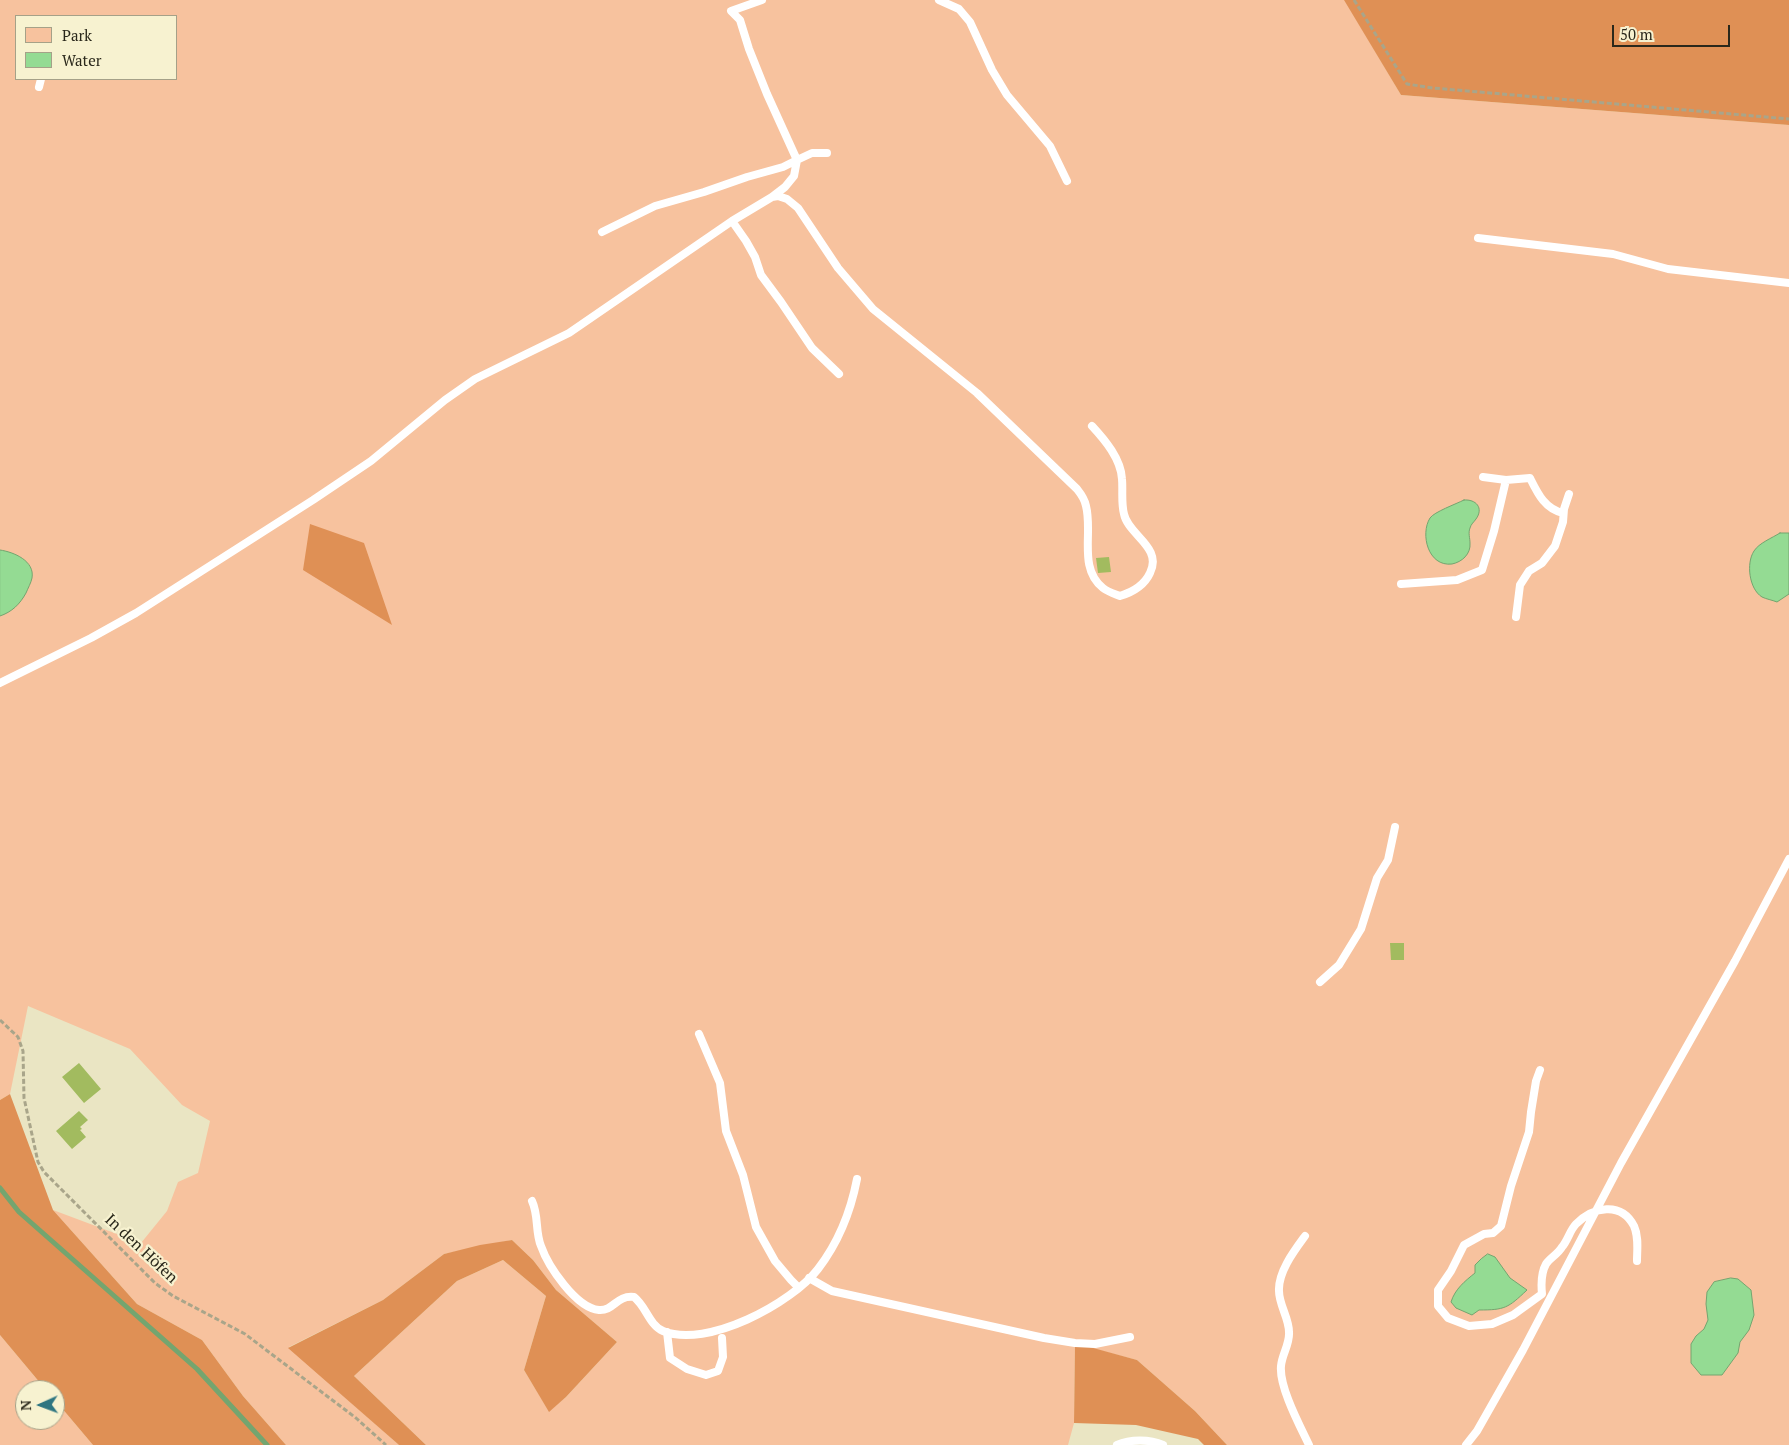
<!DOCTYPE html>
<meta charset="utf-8">
<style>
body{margin:0}
#map{position:relative;width:1789px;height:1445px;overflow:hidden;background:#eae5c3;font-family:"PT Serif",serif}
canvas{display:block}
.legend{position:absolute;left:15px;top:15px;width:162px;height:65px;box-sizing:border-box;background:#f7f2d0;border:1px solid #a5a188;margin:0;padding:6px 9px;list-style:none;font-size:15px;color:#2a281b}
.legend li{display:flex;align-items:center;gap:10px;height:25px}
.legend b{width:25px;border:1px solid #a5a188}
.north{position:absolute;left:15px;top:1380px;width:50px;height:50px;box-sizing:border-box;background:#f7f2d0;border:1px solid #a5a188;border-radius:50%;rotate:268deg;font-size:14px;font-weight:700;line-height:20px;text-align:center;color:#2a281b}
.north::after{content:'';display:block;margin:auto;width:18px;height:22px;background:#2f7681;clip-path:polygon(50% 0,100% 100%,50% 72%,0 100%)}
.scale{position:absolute;left:1612px;top:25px;width:118px;height:22px;box-sizing:border-box;border:2px solid #2a281b;border-top:0;padding-left:6px;font-size:15px;line-height:18px;white-space:nowrap;color:#2a281b;-webkit-text-stroke:4px #f7f2d0;paint-order:stroke}
</style>
<div id="map">
<canvas width="1789" height="1445"></canvas>
<ul class="legend">
<li><b style="height:14px;background:#f7c29e"></b>Park</li>
<li><b style="height:14px;background:#94db93"></b>Water</li>
</ul>
<div class="north">N</div>
<div class="scale">50 m</div>
</div>
<script>
const ctx = document.querySelector('canvas').getContext('2d');
ctx.lineJoin = 'round';
function fill(path, color) { ctx.fillStyle = color; ctx.fill(path, 'evenodd'); }
function trace(path, color, width, dash) { ctx.strokeStyle = color; ctx.lineWidth = width; ctx.lineCap = dash ? 'butt' : 'round'; ctx.setLineDash(dash || []); ctx.stroke(path); }
function drawText(font, color, halo, rows, align = 'center') {
  ctx.font = font + ' "PT Serif",serif'; ctx.lineWidth = 4.5; ctx.setLineDash([]); ctx.textBaseline = 'middle'; ctx.strokeStyle = halo; ctx.fillStyle = color; for (const [text, x, y, turn = 0] of rows) {
    ctx.save(); ctx.translate(x, y); ctx.rotate((+turn || 0) * Math.PI / 180); ctx.textAlign = isNaN(turn) ? turn : align; if (halo) ctx.strokeText(text, 0, 0); ctx.fillText(text, 0, 0); ctx.restore();
  }
}
fill(new Path2D(`
 M0 0H1345L1401 95 1789 125V1445H1227L1195 1411 1137 1360 1075 1344 1074 1423 1068 1445H426L354 1376 457 1281 503 1260 546 1296 524 1370 549 1411 566 1397 617 1342 556 1290 533 1260 512 1240 444 1254 383 1300 289 1347 399 1445H286L243 1396 202 1340 137 1304 53 1210 141 1243 167 1211 178 1182 198 1173 210 1121 182 1105 130 1049 28 1006 10 1094 0 1100ZM16 16H176V79H16Z
 M0 1335 46 1390H25V1420H55V1400L93 1445H0Z`), '#f7c29e');
fill(new Path2D(`
 M1344 0H1789V125L1401 95Z
 M310 524 364 543 392 625 303 570Z
 M10 1094 53 1210 137 1304 202 1340 243 1396 286 1445H93L55 1400V1390H46L0 1335V1100Z
 M512 1240 533 1260 556 1290 617 1342 566 1397 549 1412 524 1370 546 1296 503 1260 457 1281 354 1376 426 1445H399L288 1348 383 1300 444 1254 480 1245Z
 M1075 1343 1137 1360 1195 1411 1227 1445H1204L1198 1439 1136 1425 1074 1423Z`), '#df9055');
const water = new Path2D(`
 M1464 500C1476 499 1484 508 1476 519 1474 522 1471 524 1470 528 1468 533 1470 538 1470 543 1471 554 1462 562 1452 564 1428 567 1420 534 1430 518 1434 512 1456 504 1464 500Z
 M1780 533H1789V594L1777 602C1772 600 1766 599 1762 597 1749 589 1746 563 1754 551 1759 543 1772 538 1780 533Z
 M0 550C14 552 35 561 32 578 31 583 28 588 26 593 20 604 12 612 0 616Z
 M1488 1254 1495 1257 1510 1278 1527 1290C1508 1308 1505 1310 1479 1310L1472 1315 1456 1308 1451 1302C1455 1289 1465 1281 1475 1273V1265L1481 1259Z
 M1731 1278 1738 1279 1751 1290 1754 1315 1749 1330 1740 1342 1738 1353 1722 1375H1701L1691 1363V1344L1696 1336 1704 1329 1708 1320 1706 1304 1707 1292 1714 1282Z`);
fill(water, '#94db93');
trace(water, '#74a56f', 1);
trace(new Path2D(`
 M0 1188 19 1212 197 1369 267 1445`), '#74a56f', 5);
fill(new Path2D(`
 M1109 557 1111 572 1098 573 1096 558Z
 M1390 943H1404V960H1391Z
 M79 1063 101 1089 84 1103 62 1077Z
 M79 1111 88 1120 80 1127 82 1129 80 1130 86 1137 72 1149 56 1131Z`), '#a2bb5f');
trace(new Path2D(`
 M1354 0 1407 84 1433 88 1789 119
 M0 1020 18 1037 23 1051 24 1098 38 1162 44 1172 155 1283 173 1296 245 1334 356 1418 386 1445`), '#a9a58a', 3, [5, 2.5]);
trace(new Path2D(`
 M762 0 731 11 740 20 749 49 767 94 797 160 812 153H827
 M939 0 959 9 970 22 992 70 1007 95 1050 146 1067 181
 M39 87 41 79
 M772 197 778 196 787 199 798 208 838 268 873 309 977 393 1077 489C1081 494 1085 500 1086 506 1093 533 1078 568 1103 588 1108 592 1115 594 1120 596 1133 592 1144 586 1150 573 1163 547 1128 535 1124 514 1121 503 1123 490 1122 479 1121 459 1105 440 1092 426
 M732 221 746 241 755 257 761 275 781 302 812 348 839 374
 M1478 238 1613 254 1668 269 1789 283
 M1483 477 1506 480 1530 478C1538 494 1545 509 1563 513
 M1401 584 1457 580 1482 570 1494 531 1506 480
 M1516 617 1520 585 1529 571 1542 563 1555 546 1563 522 1564 509 1569 494
 M0 683 91 638 136 613 313 500 371 461 445 400 475 379 569 333 732 221 772 197 785 187 794 176 797 160 783 167 747 177 704 192 655 206 602 232
 M1320 982 1339 965 1361 929 1377 878 1388 860 1395 827
 M699 1034 720 1083 726 1131 743 1175 756 1227 775 1261 791 1280 799 1288
 M1540 1070 1536 1081 1531 1112 1529 1132 1511 1186 1501 1226 1493 1233 1484 1234 1464 1245 1451 1271 1438 1290V1306L1448 1318 1469 1326 1492 1324 1513 1315 1542 1294C1541 1284 1541 1273 1546 1264 1550 1258 1558 1254 1562 1247 1568 1240 1570 1230 1576 1224 1593 1207 1621 1201 1634 1226 1639 1237 1637 1250 1637 1261
 M532 1201C539 1216 535 1232 541 1246 548 1266 576 1308 599 1310 614 1311 616 1295 634 1297 646 1306 649 1325 663 1331 707 1349 792 1303 818 1269 838 1243 851 1210 857 1179
 M1305 1236C1294 1251 1278 1272 1279 1291 1279 1305 1289 1318 1289 1332 1290 1344 1282 1354 1281 1366 1279 1387 1300 1426 1309 1445
 M809 1278 832 1291 1044 1338 1075 1343 1095 1344 1130 1337
 M667 1332 670 1358 687 1369 706 1375 718 1371 723 1357 722 1338
 M1117 1445C1130 1439 1150 1439 1163 1445
 M1466 1445 1477 1431 1523 1350 1621 1163 1735 961 1789 859`), '#fff', 8);
drawText('16px', '#2a281b', '#f7f2d0', [
 ["In den Höfen",141,1249,43]
]);
</script>
